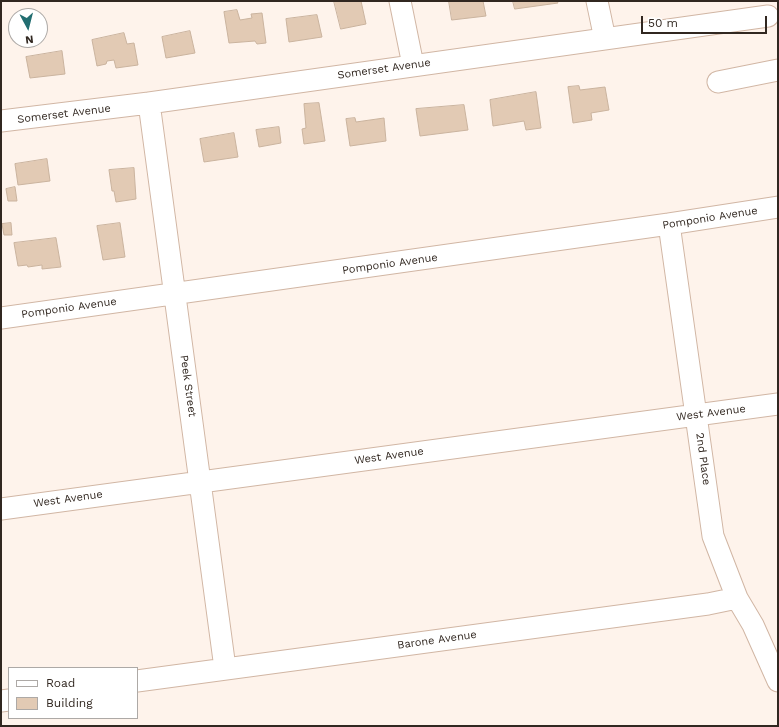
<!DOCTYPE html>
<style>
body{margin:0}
#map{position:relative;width:779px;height:727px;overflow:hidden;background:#fef3eb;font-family:"Work Sans",sans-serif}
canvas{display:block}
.frame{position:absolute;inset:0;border:2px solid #312720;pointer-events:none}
.legend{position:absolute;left:8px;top:667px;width:130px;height:52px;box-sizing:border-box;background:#fff;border:1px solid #ada9a6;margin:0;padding:5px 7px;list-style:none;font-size:12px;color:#312720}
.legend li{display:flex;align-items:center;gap:8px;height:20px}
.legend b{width:20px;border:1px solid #ada9a6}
.north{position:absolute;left:8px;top:8px;width:40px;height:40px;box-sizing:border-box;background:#fff;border:1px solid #ada9a6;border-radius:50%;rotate:173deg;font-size:11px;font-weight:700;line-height:16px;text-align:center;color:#312720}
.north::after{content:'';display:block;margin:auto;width:14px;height:18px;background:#226e71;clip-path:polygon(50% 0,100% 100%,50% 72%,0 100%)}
.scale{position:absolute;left:641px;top:16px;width:126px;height:18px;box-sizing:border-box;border:2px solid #312720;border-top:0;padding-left:5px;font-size:12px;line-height:14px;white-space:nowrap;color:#312720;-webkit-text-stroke:3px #fff;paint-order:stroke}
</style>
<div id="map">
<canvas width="779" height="727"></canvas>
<div class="frame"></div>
<ul class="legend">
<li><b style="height:5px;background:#fff"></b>Road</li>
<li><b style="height:11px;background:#e2cab4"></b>Building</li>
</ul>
<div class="north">N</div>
<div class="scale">50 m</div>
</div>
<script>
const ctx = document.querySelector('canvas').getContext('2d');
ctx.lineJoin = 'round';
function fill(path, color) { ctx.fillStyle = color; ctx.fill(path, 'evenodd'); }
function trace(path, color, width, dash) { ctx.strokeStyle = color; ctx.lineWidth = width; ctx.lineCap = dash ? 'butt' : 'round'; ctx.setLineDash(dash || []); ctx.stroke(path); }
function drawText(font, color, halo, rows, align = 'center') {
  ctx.font = font + ' "Work Sans",sans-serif'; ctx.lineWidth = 3.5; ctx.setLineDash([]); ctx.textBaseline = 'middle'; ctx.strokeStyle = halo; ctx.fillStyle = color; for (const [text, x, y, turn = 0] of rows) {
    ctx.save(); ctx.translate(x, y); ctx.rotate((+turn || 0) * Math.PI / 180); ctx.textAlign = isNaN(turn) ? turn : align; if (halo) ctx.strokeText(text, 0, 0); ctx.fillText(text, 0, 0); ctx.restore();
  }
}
const building = new Path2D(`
 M334 1H361L366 24 341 29Z
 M449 1H483L486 16 452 20Z
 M513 1H557L558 3 515 9Z
 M237 10 240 20 252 18 251 14 262 13 266 43 257 44 255 41 229 43 224 12Z
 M317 15 322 37 289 42 286 19Z
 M190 31 195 53 166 58 162 37Z
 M124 33 127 44 134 43 138 65 116 68 114 60 107 61 106 64 97 66 92 40Z
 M62 51 65 74 30 78 26 57Z
 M579 86 580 90 605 87 609 110 591 113 592 120 573 123 568 87Z
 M536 92 541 128 526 130 524 121 493 126 490 100Z
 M319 103 325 141 304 144 302 129 306 128 304 104Z
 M464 105 468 130 420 136 416 109Z
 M355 118 356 122 384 118 386 141 350 146 346 119Z
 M279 127 281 143 259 147 256 130Z
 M234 133 238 157 204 162 200 139Z
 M47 159 50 181 18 185 15 164Z
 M134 168 136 199 116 202 114 191H112L109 170Z
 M15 187 17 201H8L6 189Z
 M11 223 12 235H4L2 224Z
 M120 223 125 257 103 260 97 226Z
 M56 238 61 267 42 269V265L28 267 27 265 18 266 14 243Z`);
fill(building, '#e2cab4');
trace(building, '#cab39e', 1);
const minor = new Path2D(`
 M400 1 413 65
 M597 1 605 39
 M718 82 778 70
 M149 103 225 668
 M1 121 149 103 768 16
 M669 224 713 536 737 598 753 625 778 681
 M1 318 669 224 778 207
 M1 509 778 404
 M137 681 708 604 737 598
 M1 701 9 700`);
trace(minor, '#d1b6a4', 23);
trace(minor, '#fff', 21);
drawText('11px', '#312720', '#fff', [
 ["Somerset Avenue",384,69,-8],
 ["Somerset Avenue",64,114,-7],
 ["Pomponio Avenue",710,218,-9],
 ["Pomponio Avenue",390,264,-8],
 ["Pomponio Avenue",69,308,-8],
 ["Peek Street",188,386,82],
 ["West Avenue",711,413,-7],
 ["West Avenue",389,456,-8],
 ["2nd Place",703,459,82],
 ["West Avenue",68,499,-8],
 ["Barone Avenue",437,640,-8]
]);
</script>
